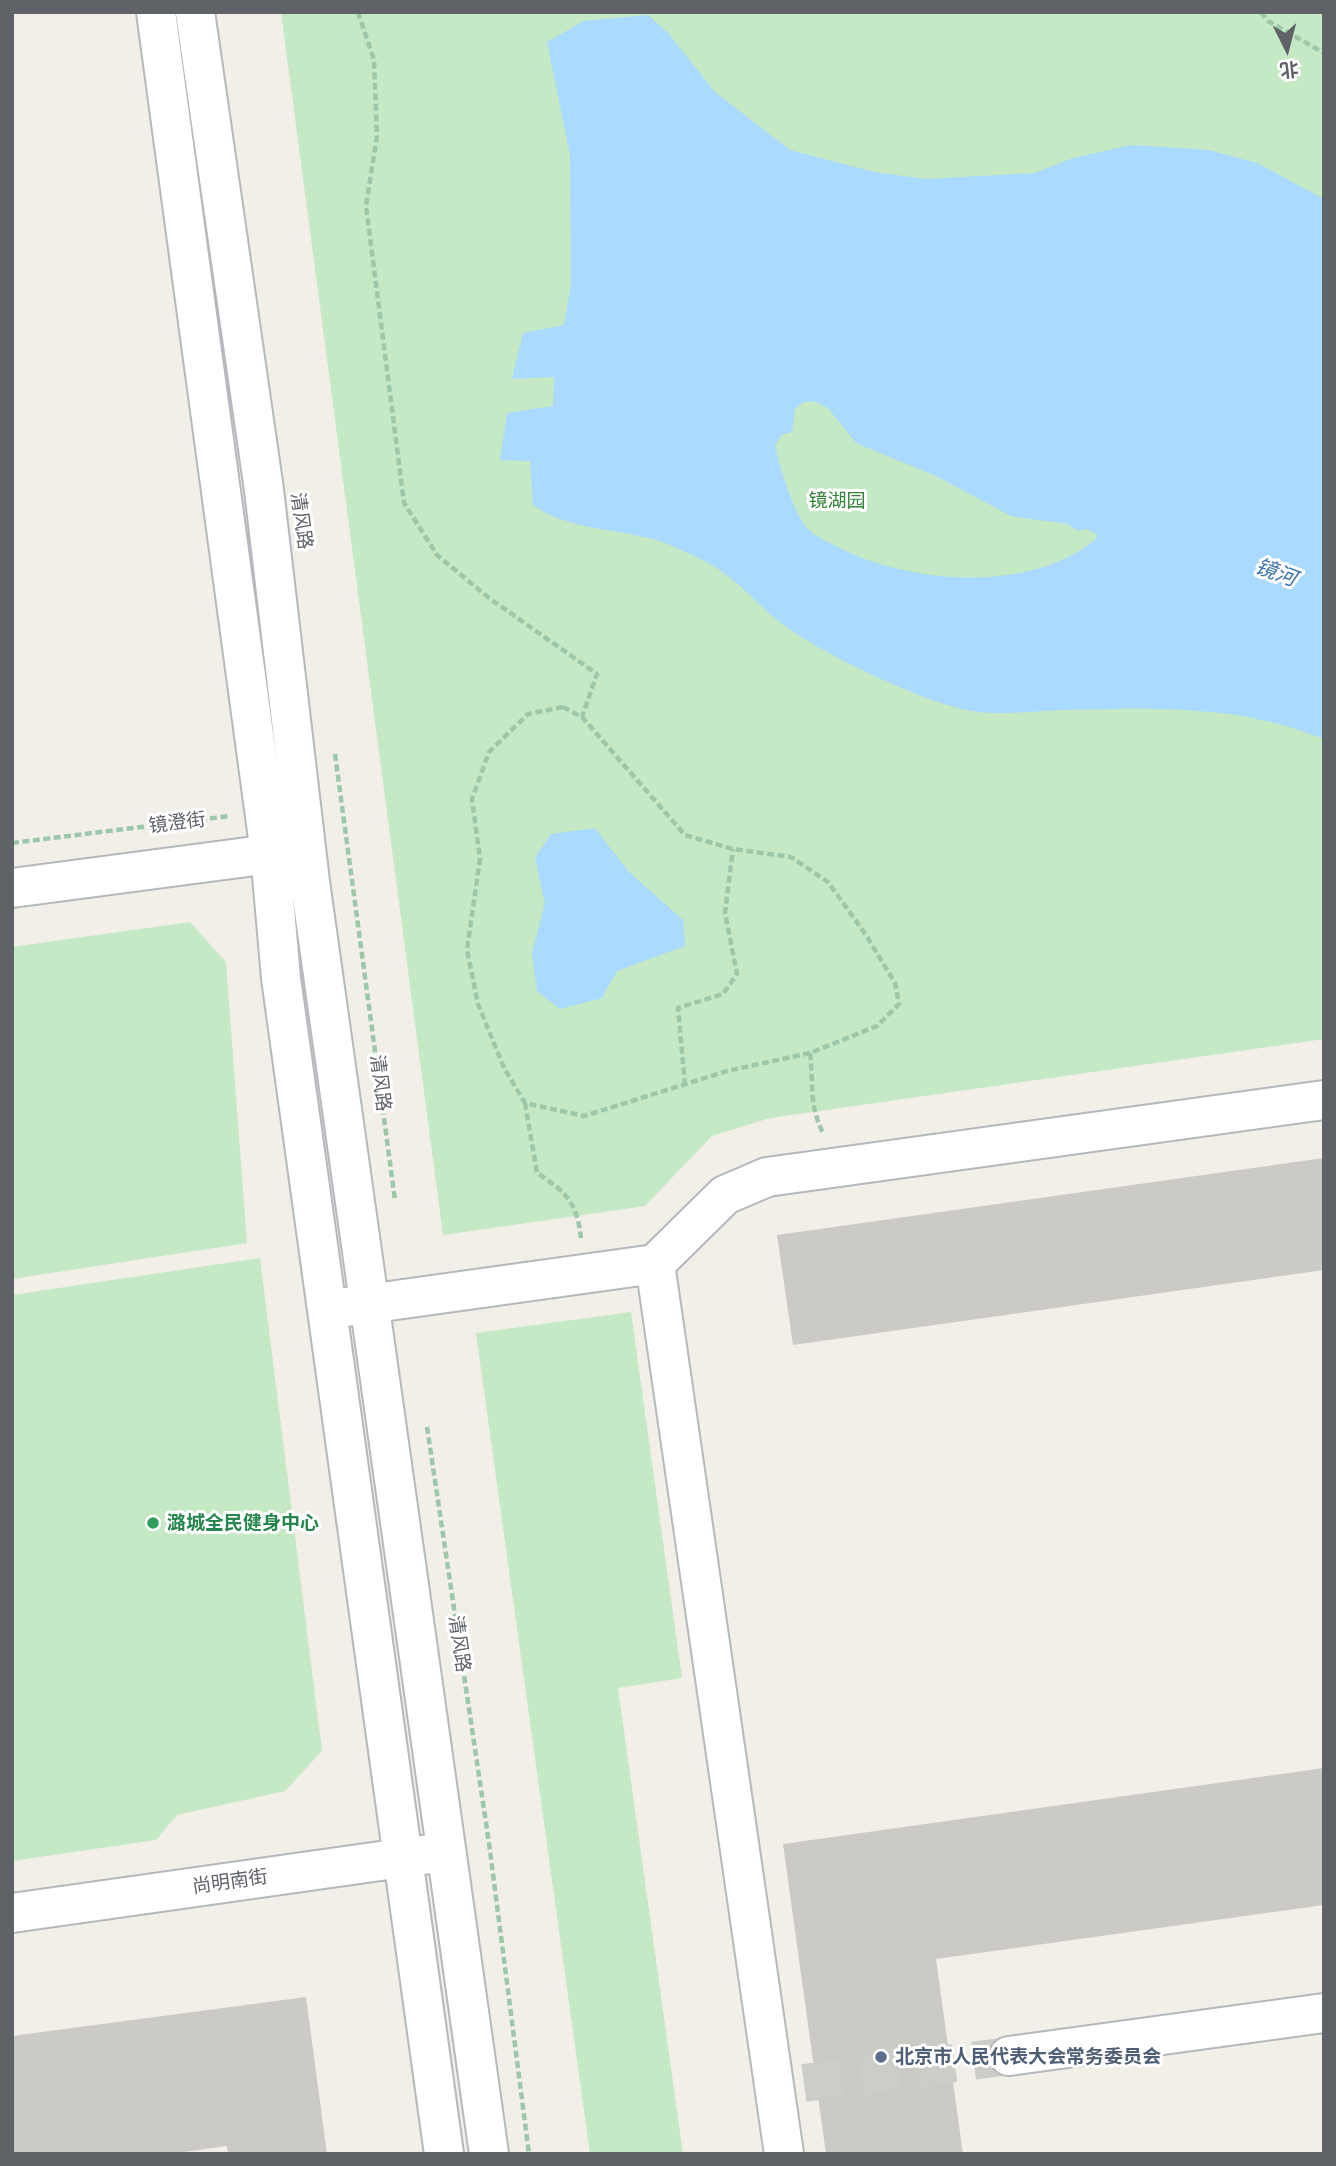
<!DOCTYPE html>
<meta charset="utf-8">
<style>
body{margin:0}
#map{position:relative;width:1336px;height:2166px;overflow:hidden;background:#f1efe8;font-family:Raleway,"Noto Sans SC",sans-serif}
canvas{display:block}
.frame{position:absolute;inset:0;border:14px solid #5f6368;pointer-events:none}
.north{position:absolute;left:1252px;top:14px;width:70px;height:70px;-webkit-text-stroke:5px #fff;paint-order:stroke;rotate:174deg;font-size:19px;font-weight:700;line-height:28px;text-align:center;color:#5f6368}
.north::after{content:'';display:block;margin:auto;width:24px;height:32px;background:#5f6368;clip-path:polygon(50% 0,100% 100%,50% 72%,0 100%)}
</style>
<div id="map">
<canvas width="1336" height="2166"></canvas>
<div class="frame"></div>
<div class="north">北</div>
</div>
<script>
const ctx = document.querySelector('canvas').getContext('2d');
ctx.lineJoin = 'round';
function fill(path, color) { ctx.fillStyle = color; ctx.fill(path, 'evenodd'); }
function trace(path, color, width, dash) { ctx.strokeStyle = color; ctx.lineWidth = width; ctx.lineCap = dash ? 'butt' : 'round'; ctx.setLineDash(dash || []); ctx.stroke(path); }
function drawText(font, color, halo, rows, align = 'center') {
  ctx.font = font + ' Raleway,"Noto Sans SC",sans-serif'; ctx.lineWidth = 6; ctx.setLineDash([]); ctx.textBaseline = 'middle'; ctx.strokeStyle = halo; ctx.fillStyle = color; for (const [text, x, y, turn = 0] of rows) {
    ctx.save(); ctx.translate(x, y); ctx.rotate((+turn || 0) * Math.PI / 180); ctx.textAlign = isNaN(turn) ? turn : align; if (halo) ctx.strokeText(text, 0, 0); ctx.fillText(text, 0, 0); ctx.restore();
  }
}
fill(new Path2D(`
 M281 12H1324V1039L770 1118 712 1136 645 1206 443 1235Z
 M190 922 226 962 247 1243 12 1279V947Z
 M260 1258 322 1751 285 1791 177 1815 156 1840 12 1861V1295Z
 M631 1312 682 1678 618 1688 683 2154H590L476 1333Z`), '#c5e8c5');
fill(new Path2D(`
 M648 15 668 33 715 92 790 150 874 172 926 179 1035 173 1073 158 1132 145 1209 150 1257 163 1324 199V739C1238 704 1154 708 1063 710 1035 711 1005 715 978 712 929 706 815 651 777 620 753 600 735 577 708 563 689 553 664 541 644 537 606 528 565 528 533 505L530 461 500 460 507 413 553 406 554 377 512 379 523 333 564 325 571 284 570 155 547 42 584 21ZM814 401 828 408 856 443 936 476 1011 516 1068 524 1078 531 1086 529 1097 534 1096 539C1029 595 904 584 832 544 825 540 815 536 809 530 795 518 779 465 775 446L781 435 792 432 795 409 804 402Z
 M595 828 628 871 683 920 685 946 617 971 602 998 560 1009 537 991 532 953 545 903 535 858 551 834Z`), '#aadaff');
fill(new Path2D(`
 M1324 1158V1270L793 1345 777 1235Z
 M1324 1768V1905L936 1959 963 2154H826L783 1844Z
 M306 1997 327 2154H228L227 2146 170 2154H12V2036Z`), '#cccac5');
trace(new Path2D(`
 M804 2083 1009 2056`), '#ccccc8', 38, [38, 19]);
const minor = new Path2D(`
 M156 12 270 853 281 978 444 2154
 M195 12 264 490 310 882 489 2154
 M12 888 293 851
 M346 1307 655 1264
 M12 1913 430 1854
 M1009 2056 1324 2013
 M784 2154 655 1264 725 1195 767 1177 1324 1100`);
trace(minor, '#b5b8bc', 42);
trace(new Path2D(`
 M358 12 374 60 377 136 366 206 404 503 437 555 489 598 597 674 582 717
 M1261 12 1268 21 1324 53
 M563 707 582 717 685 835 733 849 791 857 828 882 866 935 895 983 899 1004 877 1026 810 1053 727 1071 584 1116 525 1103 504 1068 478 1004 467 950 480 859 472 799 489 752 528 714Z
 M335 754 395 1200
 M12 843 230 816
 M810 1053C814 1086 808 1102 823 1133
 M685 1085 678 1008 723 994 737 974 725 913 733 849
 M525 1103 537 1173C566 1192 577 1202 581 1238
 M427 1427 489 1843 529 2154`), '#9cc7a9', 4.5, [7, 3.5]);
trace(minor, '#fff', 38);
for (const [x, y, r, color] of [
 [153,1523,7,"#2e9e5b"],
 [881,2057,7,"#5c6f8a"]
]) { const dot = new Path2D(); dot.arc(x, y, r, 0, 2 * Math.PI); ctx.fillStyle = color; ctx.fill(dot); trace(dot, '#fff', 2.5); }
drawText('19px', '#348238', '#fff', [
 ["镜湖园",837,501]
]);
drawText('19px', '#5f6368', '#fff', [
 ["清风路",301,521,82],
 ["镜澄街",177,823,-7],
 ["清风路",380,1083,83],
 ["清风路",459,1644,82],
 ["尚明南街",230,1882,-8]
]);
drawText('bold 19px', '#27864d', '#fff', [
 ["潞城全民健身中心",167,1523]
], 'left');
drawText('bold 19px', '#4e5e75', '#fff', [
 ["北京市人民代表大会常务委员会",895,2057]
], 'left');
drawText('italic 21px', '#4174aa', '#fff', [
 ["镜河",1276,573,20]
]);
</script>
